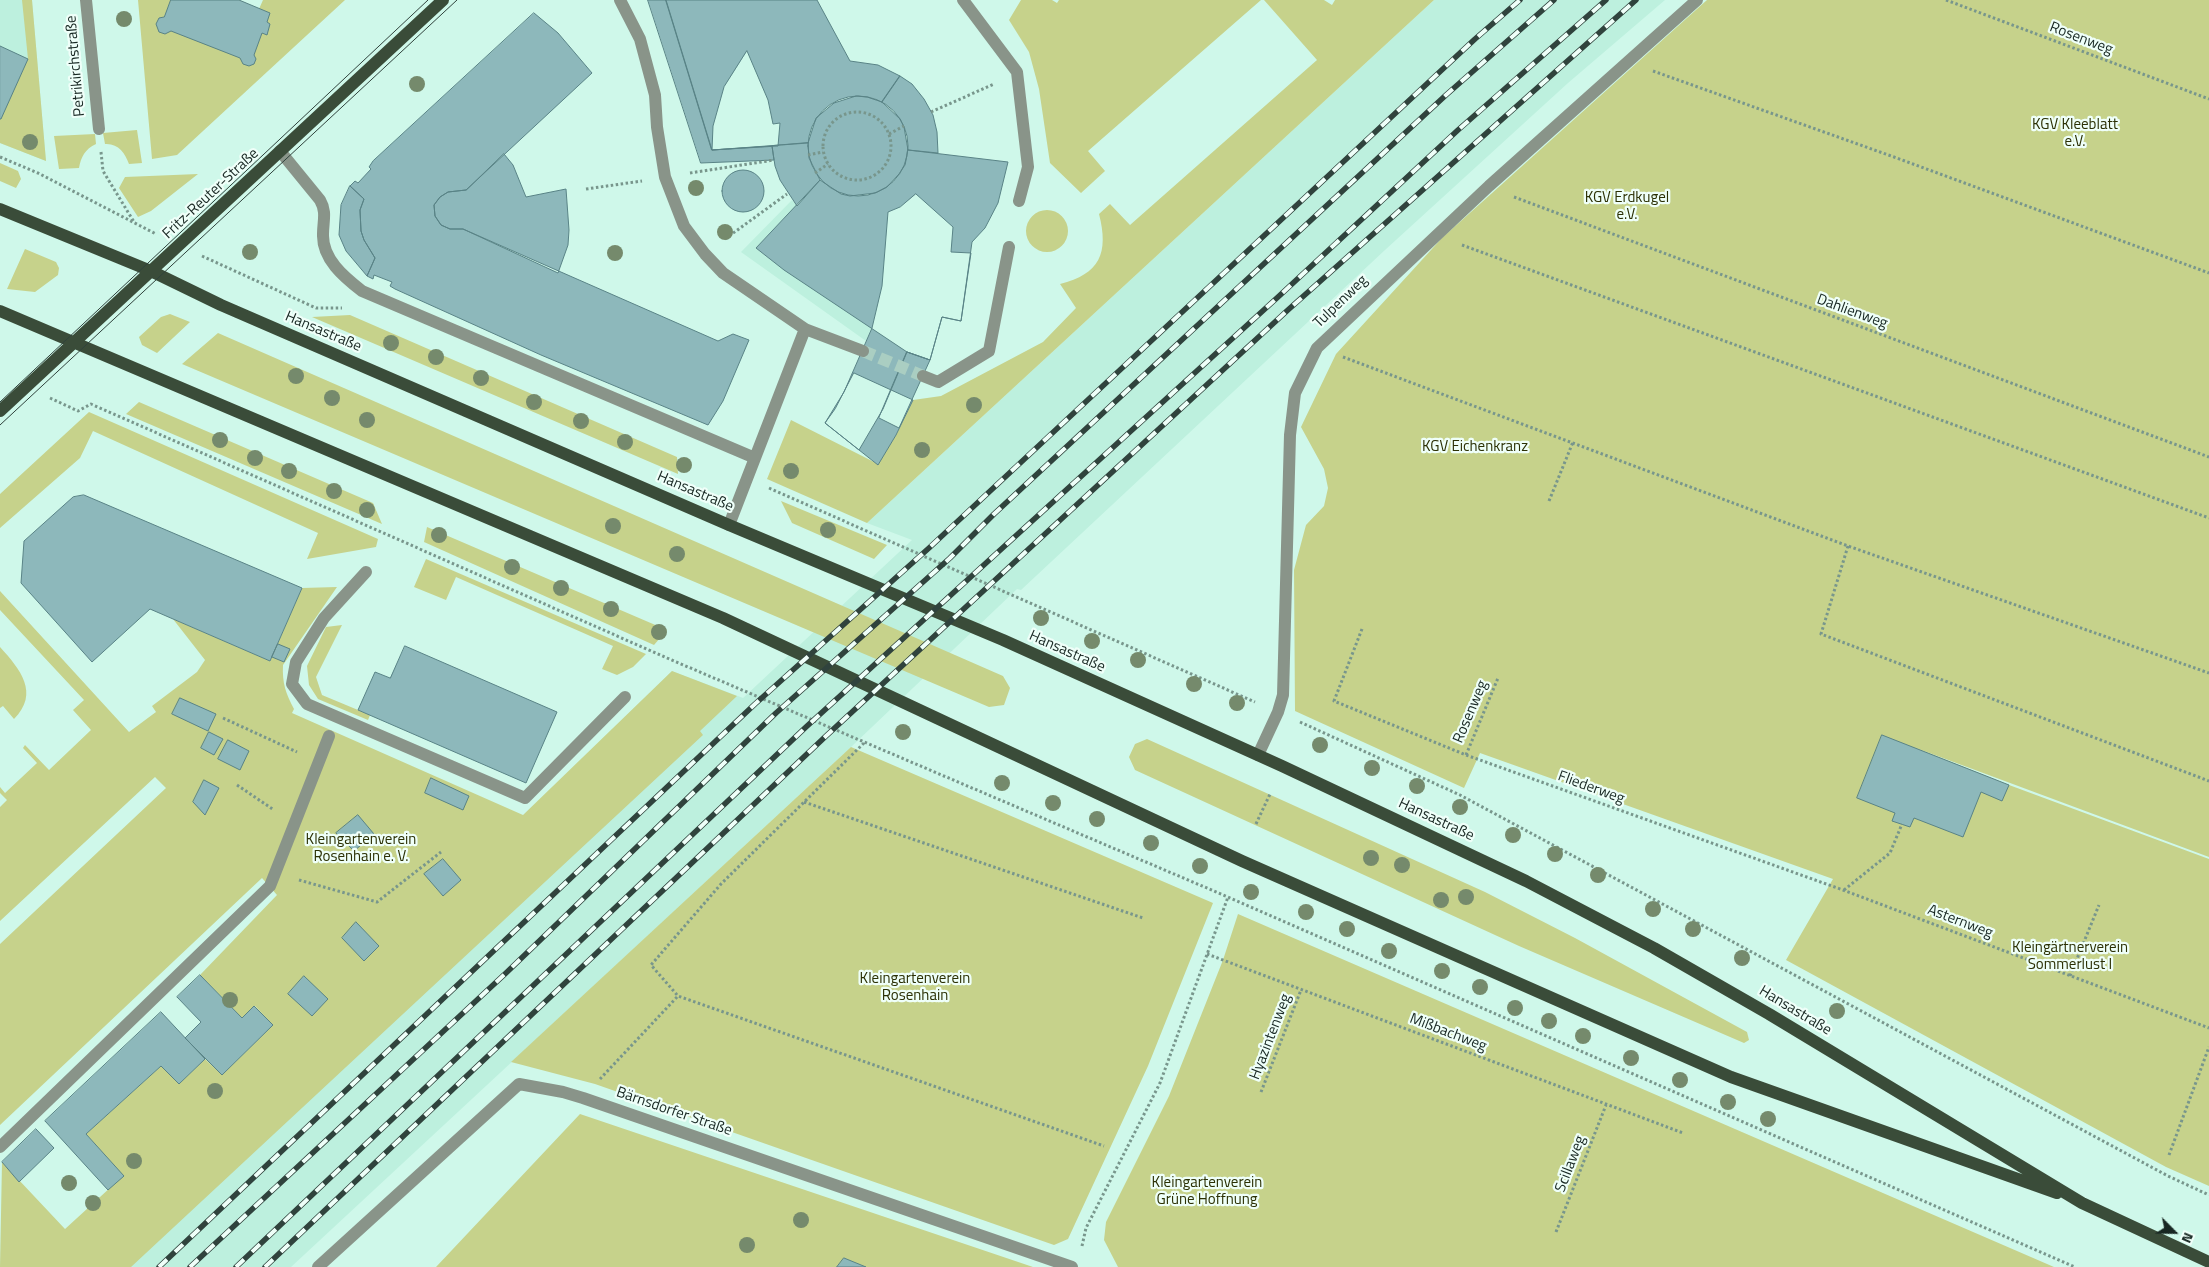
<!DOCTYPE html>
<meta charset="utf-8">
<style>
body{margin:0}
#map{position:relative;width:2209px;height:1267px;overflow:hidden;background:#cff8ea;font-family:"Titillium Web",sans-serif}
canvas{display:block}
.north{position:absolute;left:2149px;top:1207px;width:50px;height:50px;-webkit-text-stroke:4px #effff9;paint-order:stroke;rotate:113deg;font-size:14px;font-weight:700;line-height:20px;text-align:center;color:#172722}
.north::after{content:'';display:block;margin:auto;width:18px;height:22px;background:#172722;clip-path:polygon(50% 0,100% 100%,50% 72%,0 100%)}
</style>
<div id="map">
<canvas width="2209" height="1267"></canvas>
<div class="north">N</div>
</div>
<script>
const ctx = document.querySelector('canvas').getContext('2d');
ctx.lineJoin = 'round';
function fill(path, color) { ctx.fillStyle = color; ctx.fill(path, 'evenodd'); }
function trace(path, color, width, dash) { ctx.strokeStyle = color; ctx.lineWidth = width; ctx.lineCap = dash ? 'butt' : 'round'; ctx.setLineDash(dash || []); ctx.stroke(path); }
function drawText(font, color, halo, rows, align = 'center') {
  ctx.font = font + ' "Titillium Web",sans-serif'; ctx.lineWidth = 4.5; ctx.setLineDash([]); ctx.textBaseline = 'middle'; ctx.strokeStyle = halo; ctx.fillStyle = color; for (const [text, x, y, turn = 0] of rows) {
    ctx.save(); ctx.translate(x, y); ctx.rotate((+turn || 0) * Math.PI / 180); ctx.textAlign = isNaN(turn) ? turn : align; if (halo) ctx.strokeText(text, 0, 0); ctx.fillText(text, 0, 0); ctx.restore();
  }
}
fill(new Path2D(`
 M0 0H32L46 161 0 143Z
 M1434 0H1665L1568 83 1385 250 1021 590 1017 589 851 747 291 1267H48L213 1118 672 671 743 698 912 540 867 523Z
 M792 200 797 206 756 248 785 270 872 328 866 341 741 252Z`), '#bdf0de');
fill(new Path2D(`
 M22 0H32L46 161 0 143V119L28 59Z
 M138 0H239L259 9 263 0H345L177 155 152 159Z
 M1021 0H1052L1057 3 1059 0H1261L1088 151 1105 171 1081 193 1050 163 1039 89 1029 52 1009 20Z
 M1264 0H1324L1332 5 1335 0H1434L867 523 767 479 791 420 878 464 896 435 913 400 941 396 1043 342 1076 308 1060 284C1100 274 1109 253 1099 214L1110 204 1130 225 1317 60Z
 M1707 0H2209V857L1916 748 2009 785 2209 859V1186L2166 1167 1786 960 1833 879 1480 753 1464 788 1295 711 1294 570 1306 525 1324 506 1328 488 1324 469 1301 427 1336 354 1442 238Z
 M837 145a20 20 0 1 1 40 0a20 20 0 1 1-40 0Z
 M137 130 142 163 129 164C125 153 118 143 105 144L103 133Z
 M95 134 96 144C85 149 81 157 79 168L59 169 54 136Z
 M0 163 18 171 21 179 16 188 0 181Z
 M198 174 151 211 138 217 119 188 125 177Z
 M1026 231a21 21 0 1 1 42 0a21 21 0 1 1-42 0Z
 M25 249 56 262 59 268 58 275 35 292 7 289Z
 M170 314 190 322 157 353 142 345 139 337 161 317Z
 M350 315 677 457 678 474 312 317Z
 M218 333 1003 676 1010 688 1004 705 989 707 182 364Z
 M139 402 373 503 382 524 126 414Z
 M89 412 378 539 376 547 307 559 318 533 93 431 80 458 0 528V494Z
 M781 501 887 545 874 559 792 523Z
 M427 527 667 630 654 645 424 542Z
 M426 559 646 654 633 667 617 675 602 669 613 646 456 577 446 600 414 587Z
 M337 587 283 665C282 683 286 694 294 709L292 713 523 815 672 671 737 696 700 731 703 735 131 1267H0L2 1162 65 1229 123 1176 86 1134 161 1066 179 1084 205 1059 222 1075 273 1025 255 1006 242 1018 200 975 277 895 262 878 0 1125V944L166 788 155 777 0 921V807L7 800 0 793V787L5 793 37 763 23 748 25 745 49 770 91 730 73 710 84 700 0 610V591L129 732 156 712 152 706 197 672 205 660 173 619 270 661 302 588Z
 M342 625 316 677 322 695 370 715 368 720 318 699 309 685 307 666 326 627Z
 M0 647C20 669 40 693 14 719L3 706 0 708Z
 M1147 739 1485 892 1575 938 1747 1032 1749 1040 1744 1043 1519 946 1135 770 1129 757 1135 744Z
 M851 747 1213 903 1148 1066 1068 1239 1054 1245 595 1084 511 1062Z
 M1238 914 2054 1267H1118L1104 1240 1106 1222 1169 1096 1223 960Z
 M580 1114 1033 1267H436Z`), '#c6d28b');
const building = new Path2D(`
 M171 0H239L270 13 267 22 270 24 267 35 262 33 254 55 256 59 254 64 249 66 243 64 240 58 171 31 165 34 159 32 156 24 159 18 164 17Z
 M648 0H666L712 150 772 146 774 160 701 163Z
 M666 0H817L850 61 878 65 900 76 882 102 867 97 856 96 834 103 816 118 808 143 712 150Z
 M534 13 558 33 592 73 466 190 448 192 440 197 434 205 435 216 441 225 450 229H463L718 341 733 334 749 340 723 401 708 425 541 355 395 289 390 286 392 282 374 275 373 279 367 276 375 258 364 240 361 231 360 210 364 199 350 186 355 181 358 183 371 169 369 167 373 161Z
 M0 46 28 59 1 119H0Z
 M747 51 768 100 773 124 780 123 778 146 712 150 713 126 724 87Z
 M900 76 912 84 924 99 933 115 937 132 938 153 908 150 904 127 900 119 882 102Z
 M808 146a50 50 0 1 1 100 0a50 50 0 1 1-100 0Z
 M808 143 809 158 820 180 797 206 780 180 775 166 772 146Z
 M908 150 1008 162 998 203 985 228 972 242 961 321 942 317 930 360 907 352 784 270 756 248 820 180 841 194 850 196 875 193 887 187 899 174 905 165Z
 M504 154 513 165 526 197 566 189 569 230 568 245 558 273 463 229H450L441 225 435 216 434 205 440 197 448 192 466 190Z
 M722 191a21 21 0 1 1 42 0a21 21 0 1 1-42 0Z
 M350 186 364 199 360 210 361 231 364 240 375 258 367 276 346 251 339 235 341 205Z
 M916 194 953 227 951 252 971 253 961 321 942 317 930 360 907 352 883 409 859 450 825 423 844 392 872 328 882 286 888 212 900 207Z
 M907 352 930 360 899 428 879 418Z
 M854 373 913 400 896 435 878 465 825 423 835 409Z
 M84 495 302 588 270 661 150 609 92 662 21 583 24 541 73 497Z
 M278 644 290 649 284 662 272 657Z
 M405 646 557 712 526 783 358 710 375 672 390 678Z
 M180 698 216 714 208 731 172 714Z
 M209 732 223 739 214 755 201 748Z
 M1882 735 2009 785 2002 801 1981 792 1963 837 1914 818 1910 827 1892 821 1895 813 1857 798Z
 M228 740 249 751 240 770 218 759Z
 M431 778 469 796 463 810 425 793Z
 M204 780 219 788 205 815 193 802Z
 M358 815 374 834 354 851 336 833Z
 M443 859 461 880 443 896 424 874Z
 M356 922 379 946 364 961 342 938Z
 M200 975 242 1018 254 1006 273 1025 222 1075 185 1038 201 1022 177 997Z
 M304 976 328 999 312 1016 288 994Z
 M161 1012 205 1059 179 1084 161 1066 86 1134 124 1176 108 1190 45 1121Z
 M36 1129 54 1148 19 1182 2 1162Z
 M844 1258 866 1267H837Z`);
fill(building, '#8db8bb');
trace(building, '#598386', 1);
trace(new Path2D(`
 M863 351 923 376`), '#aacec2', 12, [12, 6]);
trace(new Path2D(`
 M1946 0 2209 99
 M1653 71 1894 157 2209 273
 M931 112 994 84
 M823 146a34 34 0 1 1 68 0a34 34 0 1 1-68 0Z
 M889 134 904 126
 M101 152 103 171 134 222
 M808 155 823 152
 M0 157 38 173 156 234
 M690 173 774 160
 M815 173 828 164
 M586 189 642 181
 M1514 197 2209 457
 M725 239 787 194
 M1462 245 2209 518
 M202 256 316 308H342
 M1343 357 1848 546 2209 673
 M50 398 78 411 91 404 667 658 1228 897 2075 1267
 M769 488 1255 702
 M1549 501 1573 442
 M1848 546 1821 634 2209 781
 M1362 629 1334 701 1466 755 1843 890 2209 1028
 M223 718 297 752
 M1300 722 1460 795 2168 1176 2209 1195
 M864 743 721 884 651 965 678 996 1104 1146
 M1466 755 1498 678
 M237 785 274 810
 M804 802 1143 918
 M1256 824 1270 794
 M299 880 377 902 441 852
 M1844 890 1890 853 1902 824
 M1207 954 1683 1133
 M2070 976 2099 905
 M600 1079 678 996
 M1261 1092 1301 990
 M2169 1155 2209 1047
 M1556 1232 1606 1105
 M1082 1246 1086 1228 1160 1083 1228 897`), '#78968c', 3, [2.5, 2.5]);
trace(new Path2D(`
 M86 0 99 129
 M620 0 640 39 655 95 657 127 665 177 684 226 705 254 723 273 805 329 863 351
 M963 0 1017 72 1028 167 1019 201
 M280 151 320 200C327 212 323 221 323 234 322 259 344 277 362 291L755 458
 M923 376 938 382 989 351 1009 247
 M729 525 805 329
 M366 572 324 618 296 662 292 684 307 704 525 798 625 697
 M1258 755 1278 712 1283 695 1290 435 1295 393 1317 348 1489 186 1697 0
 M0 1147 270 886 329 736
 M318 1267 519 1084 563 1092 583 1098 1072 1267`), '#899489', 12);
trace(new Path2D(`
 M0 209 151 271 221 305 729 525 1003 640 1282 766 1526 881 1654 948 1769 1014 2082 1203 2209 1262
 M0 311 723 618 1242 861 1731 1077 2057 1193
 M0 411 443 0`), '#3a4c39', 12);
trace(new Path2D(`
 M0 402 428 0
 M0 425 457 0`), '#30433d', 1);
const rail = new Path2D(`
 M159 1267 755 704 929 548 1475 39 1520 0
 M190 1267 506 973 776 713 950 558 994 514 1446 95 1554 0
 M236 1267 806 727 1278 297 1458 130 1606 0
 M265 1267 826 736 1289 309 1636 0`);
trace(rail, '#30433d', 5.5);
trace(rail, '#effff9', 4, [11]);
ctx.fillStyle = '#758a6c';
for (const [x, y] of [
 [124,19],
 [417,84],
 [30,142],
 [696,188],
 [725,232],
 [250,252],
 [615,253],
 [391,343],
 [436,357],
 [296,376],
 [481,378],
 [332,398],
 [534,402],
 [974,405],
 [367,420],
 [581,421],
 [220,440],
 [625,442],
 [922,450],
 [255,458],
 [684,465],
 [289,471],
 [791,471],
 [334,491],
 [367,510],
 [613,526],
 [828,530],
 [439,535],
 [677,554],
 [512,567],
 [561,588],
 [611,609],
 [1041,618],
 [659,632],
 [1092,641],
 [1138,660],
 [1194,684],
 [1237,703],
 [903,732],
 [1320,745],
 [1372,768],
 [1002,783],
 [1417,786],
 [1053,803],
 [1460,807],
 [1097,819],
 [1513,835],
 [1151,843],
 [1555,854],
 [1371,858],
 [1402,865],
 [1200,866],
 [1598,875],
 [1251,892],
 [1466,897],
 [1441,900],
 [1653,909],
 [1306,912],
 [1347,929],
 [1693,929],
 [1389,951],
 [1742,958],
 [1442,971],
 [1480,987],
 [230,1000],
 [1515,1008],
 [1837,1011],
 [1549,1021],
 [1583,1036],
 [1631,1058],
 [1680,1080],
 [215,1091],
 [1728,1102],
 [1768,1119],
 [134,1161],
 [69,1183],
 [93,1203],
 [801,1220],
 [747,1245]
]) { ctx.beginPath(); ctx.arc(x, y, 8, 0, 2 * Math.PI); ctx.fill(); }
drawText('15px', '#172722', '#effff9', [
 ["Rosenweg",2081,39,21],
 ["Petrikirchstraße",76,66,-95],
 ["Fritz-Reuter-Straße",211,194,-43],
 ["Tulpenweg",1341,302,-44],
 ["Dahlienweg",1852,312,20],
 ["Hansastraße",323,332,23],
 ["Hansastraße",695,492,23],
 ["Hansastraße",1067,652,24],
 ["Rosenweg",1471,712,-67],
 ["Fliederweg",1591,788,20],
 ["Hansastraße",1436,820,25],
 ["Asternweg",1960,922,21],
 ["Hansastraße",1795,1011,31],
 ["Mißbachweg",1448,1033,21],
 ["Hyazintenweg",1271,1037,-69],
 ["Bärnsdorfer Straße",674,1112,19],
 ["Scillaweg",1571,1164,-69]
]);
drawText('15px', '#2b3004', '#effff9', [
 ["KGV Kleeblatt",2075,125],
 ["e.V.",2075,142],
 ["KGV Erdkugel",1627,198],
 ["e.V.",1627,215],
 ["KGV Eichenkranz",1475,447],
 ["Kleingartenverein",361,840],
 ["Rosenhain e. V.",361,857],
 ["Kleingärtnerverein",2070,948],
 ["Sommerlust I",2070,965],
 ["Kleingartenverein",915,979],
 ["Rosenhain",915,996],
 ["Kleingartenverein",1207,1183],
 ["Grüne Hoffnung",1207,1200]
]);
</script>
